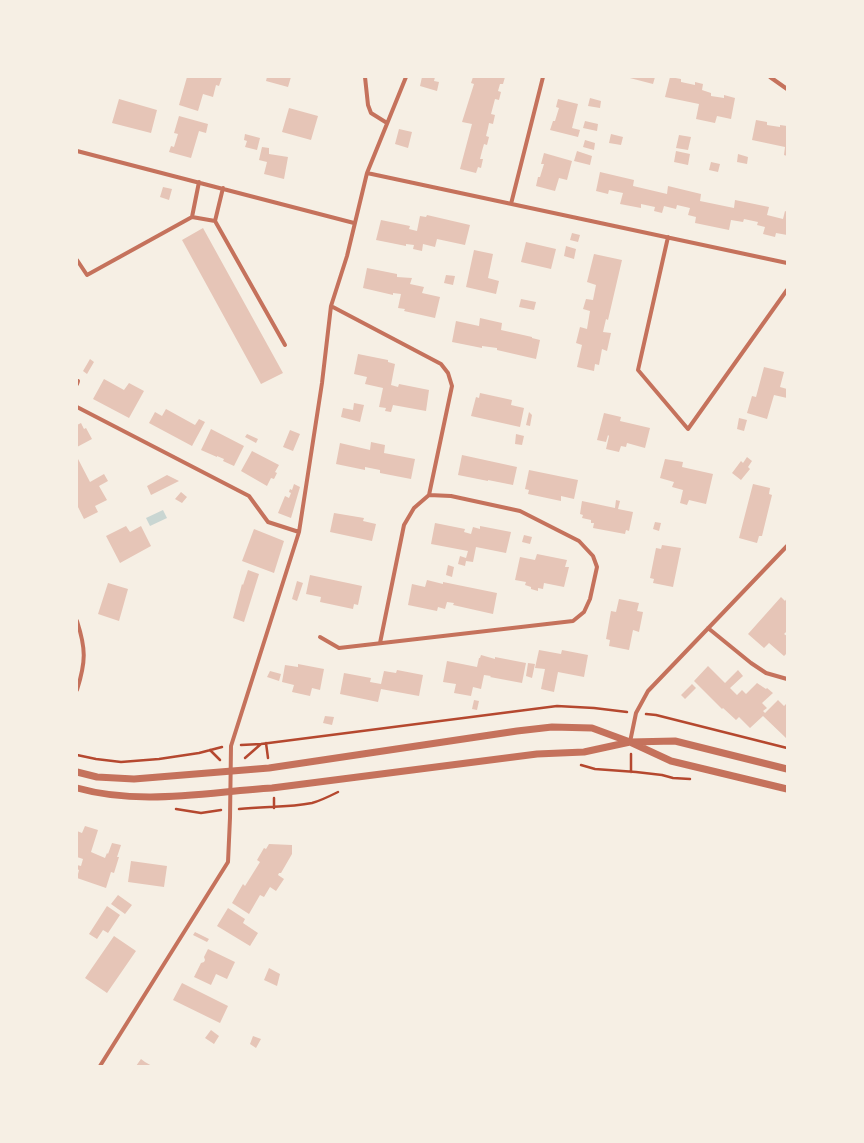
<!DOCTYPE html>
<style>
body{margin:0}
#map{position:relative;width:864px;height:1143px;overflow:hidden;background:#f6efe4;font-family:"Playfair Display",serif}
canvas{display:block}
.frame{position:absolute;inset:0;border:78px solid #f6efe4;pointer-events:none}
</style>
<div id="map">
<canvas width="864" height="1143"></canvas>
<div class="frame"></div>
</div>
<script>
const ctx = document.querySelector('canvas').getContext('2d');
ctx.lineJoin = 'round';
function fill(path, color) { ctx.fillStyle = color; ctx.fill(path, 'evenodd'); }
function trace(path, color, width, dash) { ctx.strokeStyle = color; ctx.lineWidth = width; ctx.lineCap = dash ? 'butt' : 'round'; ctx.setLineDash(dash || []); ctx.stroke(path); }
fill(new Path2D(`
 M163 510 167 518 150 526 146 518Z`), '#c9d6d2');
fill(new Path2D(`
 M187 77H222L219 86 216 85 213 97 203 94 198 111 179 105Z
 M267 77H291L288 87 266 81Z
 M422 77H435L434 81 439 82 437 91 420 86Z
 M473 77H505L503 84H500L498 91 501 92 499 100 495 99 491 114 495 115 493 124 489 123 488 128 486 136 489 137 487 145 484 144 482 151 480 159H483L481 168 478 167 476 173 460 169 472 124 462 122 474 84 471 83Z
 M626 77H655L653 84Z
 M670 77 681 79V82L695 85V82L703 84 702 90 711 93V96L724 98V95L735 98 731 119 717 116 715 123 696 119 699 104 665 97Z
 M590 98 601 101 600 108 588 106Z
 M119 99 157 110 151 133 112 123Z
 M558 99 578 104 572 128 580 130 578 137 550 130 553 121H555L559 108 556 107Z
 M289 108 318 116 311 140 282 132Z
 M179 116 208 124 206 133 199 131 191 158 169 152 171 146 174 147 178 134 174 133Z
 M756 120 767 122V125L780 127V125L787 126V156L784 155 785 147 752 140Z
 M585 121 598 124 597 131 583 128Z
 M399 129 412 132 408 148 395 144Z
 M245 134 260 138 257 150 245 147 247 141 244 140Z
 M611 134 623 137 621 145 609 143Z
 M679 135 691 137 688 150 676 148Z
 M585 140 595 143 594 150 583 147Z
 M262 147 269 148V154L288 157 284 179 264 174 267 162 259 160Z
 M577 151 592 156 590 165 574 161Z
 M676 151 690 154 688 165 674 162Z
 M544 153 572 161 567 180 559 178 555 191 536 186 538 177H540L544 164H541Z
 M738 154 748 157 747 164 737 162Z
 M711 162 720 164 718 172 709 170Z
 M600 172 634 180 633 186 667 194 668 186 701 194 700 201 734 208 735 200 769 207 767 215 783 219 785 211 787 212V235L776 233 775 237 763 234 765 227 757 225 758 222 744 219 743 222 731 220 729 230 695 223 696 217 688 215 690 208 677 205 676 209 664 206 662 213 654 211 655 207 641 204V208L620 204 623 193 609 190 608 194 596 191Z
 M163 187 172 189 169 200 160 197Z
 M427 215 470 225 465 245 437 239 435 247 423 244 422 251 413 249 414 245 406 244V246L376 240 381 220 410 226 409 229 417 231 420 216 426 217Z
 M203 228 283 373 261 384 182 240Z
 M572 233 580 235 578 242 570 240Z
 M526 242 556 249 551 269 521 262Z
 M566 246 576 249 574 259 564 256Z
 M474 250 493 254 488 278 499 281 496 294 466 287Z
 M594 254 622 260 608 320 606 319 603 332 611 333 607 351 602 349 599 365 595 364 594 371 577 367 582 345 576 343 580 327 587 329 590 311 583 309 586 299 593 300 596 285 587 282Z
 M367 268 397 274V277L412 278 410 284 424 287 422 293 440 297 435 318 404 311 405 309 398 308 401 294 393 293V295L363 288Z
 M446 275 455 276 453 285 444 283Z
 M521 299 536 302 534 310 519 307Z
 M480 318 502 323 501 330 532 337V338L540 340 536 359 497 350V348L482 346V348L452 342 456 321 479 326Z
 M358 354 388 360V362L395 364 391 385 398 387 399 384 429 390 426 411 393 405 391 412 385 411 386 408 379 407 383 388 365 384 367 377 354 374Z
 M90 359 94 362 87 374 83 371Z
 M764 367 784 372 780 387 787 389V398L774 395 767 419 747 413 752 396 756 397Z
 M104 379 124 390 129 383 144 391 129 418 93 399Z
 M480 393 512 400 511 405 524 408 520 427 471 416 476 397 479 398Z
 M354 403 364 405 360 422 341 417 343 408 353 410Z
 M166 409 195 425 199 419 205 422 192 446 149 423 155 412 162 416Z
 M529 412 532 415 530 426 526 425Z
 M604 413 621 417 620 421 650 428 645 448 627 443 626 447 621 446 619 452 606 449 609 436 608 435 606 442 597 440Z
 M739 418 747 420 744 431 737 429Z
 M81 423 84 429 86 428 92 439 77 447V425Z
 M211 429 244 446 234 466 223 461 224 459 217 456V457L201 450Z
 M290 430 300 434 293 451 283 447Z
 M247 434 258 439 256 443 245 437Z
 M516 434 524 436 522 445 515 444Z
 M371 442 385 445 384 453 415 459 411 479 380 473V470L365 467V470L336 464 340 443 370 450Z
 M252 451 279 465 275 472 277 473 274 479 271 478 267 486 241 471Z
 M462 455 517 467 513 485 488 480V481L458 475Z
 M77 457 90 482 104 474 108 481 99 486 107 500 95 506 98 512 84 519 77 505Z
 M747 457 752 461 748 467 750 469 741 480 732 473 741 461 743 463Z
 M665 459 683 462 682 467 713 474 706 504 689 500 687 505 680 503 683 490 672 487 674 482 660 478Z
 M529 470 578 480 574 499 561 496V501L528 494 529 490 525 489Z
 M167 475 179 481 151 495 147 486Z
 M294 484 300 487 291 518 278 513 285 496 289 498 291 493 289 492 290 489 292 490Z
 M753 484 770 488 769 494 772 495 762 536H759L757 543 739 538Z
 M181 492 187 497 182 503 175 499Z
 M616 500 620 501 618 509 633 512 629 531 626 530 625 534 593 528 594 523H591V520L582 518 583 515 580 514 582 501 615 508Z
 M334 513 364 518 363 521 376 524 372 541 330 532Z
 M655 522 661 523 659 531 653 529Z
 M435 523 465 529 464 532 471 534 473 527 480 529V526L511 532 506 553 476 547 473 562 466 561 465 566 458 564 460 556 466 558 468 551 431 544Z
 M126 526 130 532 141 526 151 546 120 563 106 536Z
 M254 529 284 541 274 573 242 561Z
 M524 535 532 537 530 544 522 542Z
 M662 545 681 548 673 587 653 583 654 579 650 578 656 548 661 549Z
 M537 554 567 560 565 567H569L564 587 544 583 543 589 538 588V591L531 589V587L525 585 526 582 515 580 520 557 535 560Z
 M448 565 454 567 452 577 446 575Z
 M248 570 259 574 244 622 233 618 242 584 243 585Z
 M310 575 362 586 358 605 354 604 353 609 320 602 321 597 306 594Z
 M427 580 443 584V582L497 593 493 614 453 605 454 603 447 602 445 609 438 607 437 611 408 605 412 584 425 587Z
 M297 581 303 583 297 601 292 599Z
 M108 583 128 589 119 621 98 614Z
 M781 597 785 601 787 598V622L786 624 787 625V631L784 634 787 636V653L784 656 769 643 764 648 748 634Z
 M619 599 639 603 637 611 643 612 639 632 633 630 629 650 609 646 610 640 606 639 611 611 616 612Z
 M539 650 561 654 562 650 588 655 584 677 558 672 554 692 541 689 545 669 535 668Z
 M481 655 495 659V657L526 663 522 683 490 677 491 676 484 675 481 689 473 687 471 696 454 693 456 684 443 682 447 661 477 667 479 658H480Z
 M528 663 535 664 532 678 526 676Z
 M298 664 324 669 320 690 312 688 310 696 292 692 294 685 282 682 285 665 298 667Z
 M708 666 725 683 738 670 743 676 730 688 737 695 742 690 746 694 757 683 766 689 767 688 773 693 762 703 767 708 763 711 765 713 778 700 784 706 787 703V737L786 738 763 716 750 728 739 717 736 720 723 708 722 709 694 681Z
 M397 670 423 675 419 696 381 689 378 702 340 694 344 673 371 678 370 682 381 684 384 671 396 673Z
 M270 671 281 674 279 681 267 677Z
 M692 684 696 688 685 699 681 695Z
 M474 700 479 701 477 710 472 709Z
 M325 716 334 717 332 725 323 723Z
 M85 826 98 830 91 852 105 858 107 853 108 854 112 843 121 845 117 857H119L114 873 111 872 106 888 77 878 79 870 77 869V865L81 866 83 859 77 857V831L82 833Z
 M269 844 292 845V854L281 873H279L278 875 284 879 276 891 270 887 264 897 260 895 249 914 232 903 243 884 245 886 260 862 257 860 264 848 266 849Z
 M131 861 167 866 164 887 128 882Z
 M118 895 132 905 125 914 111 904Z
 M107 906 120 915 108 933 103 930 97 939 89 934Z
 M228 908 245 919 243 923 258 933 250 946 217 926Z
 M195 932 209 939 207 942 193 935Z
 M114 936 136 951 107 993 85 978Z
 M208 949 235 962 227 979 216 974 211 985 194 977 201 963 204 962 205 960 204 957Z
 M269 968 280 974 277 986 264 980Z
 M182 983 228 1006 220 1023 173 1000Z
 M211 1030 219 1036 214 1044 205 1038Z
 M253 1036 261 1039 256 1048 250 1044Z
 M141 1059 145 1062 152 1066H136Z`), '#e6c5b7');
trace(new Path2D(`
 M646 714 656 715 787 748
 M266 743 268 758
 M241 745 261 744 557 706 594 708 627 712
 M210 750 220 760
 M631 754V772
 M77 755 96 759 121 762 159 759 199 753 222 747
 M245 758 261 744
 M581 765 595 769 636 772 662 775 673 778 690 779
 M274 798V808
 M176 809 201 813 221 810
 M239 809C264 806 288 808 312 803 320 801 330 796 338 792`), '#b5482f', 2.5);
trace(new Path2D(`
 M365 77 368 105 371 113 387 123
 M770 77 787 89
 M77 151 354 223
 M367 173 787 263
 M223 188 215 221 285 345
 M511 204 543 77
 M192 217 215 221
 M668 237 638 370 688 429 787 290
 M77 260 87 275 192 217 199 182
 M331 306 441 364 448 373 452 386 429 495
 M77 384 78 381
 M77 407 249 496 268 522 299 532
 M77 621C86 649 86 661 77 690
 M708 628 751 663 766 673 787 679
 M320 637 339 648 573 621 584 612 590 599 597 567 593 556 579 541 520 511 451 496 429 495 414 508 404 525 380 643
 M630 742 636 713 648 691 787 546
 M100 1066 228 862 230 818 231 746 299 532 322 383 331 306 347 256 367 173 406 77`), '#c5725c', 4);
trace(new Path2D(`
 M77 772 97 777 134 779 269 768 517 731 552 727 592 728 630 742 671 761 787 789
 M77 788C141 806 207 792 272 788L537 754 584 752 630 742 675 741 787 769`), '#c5725c', 7);
</script>
